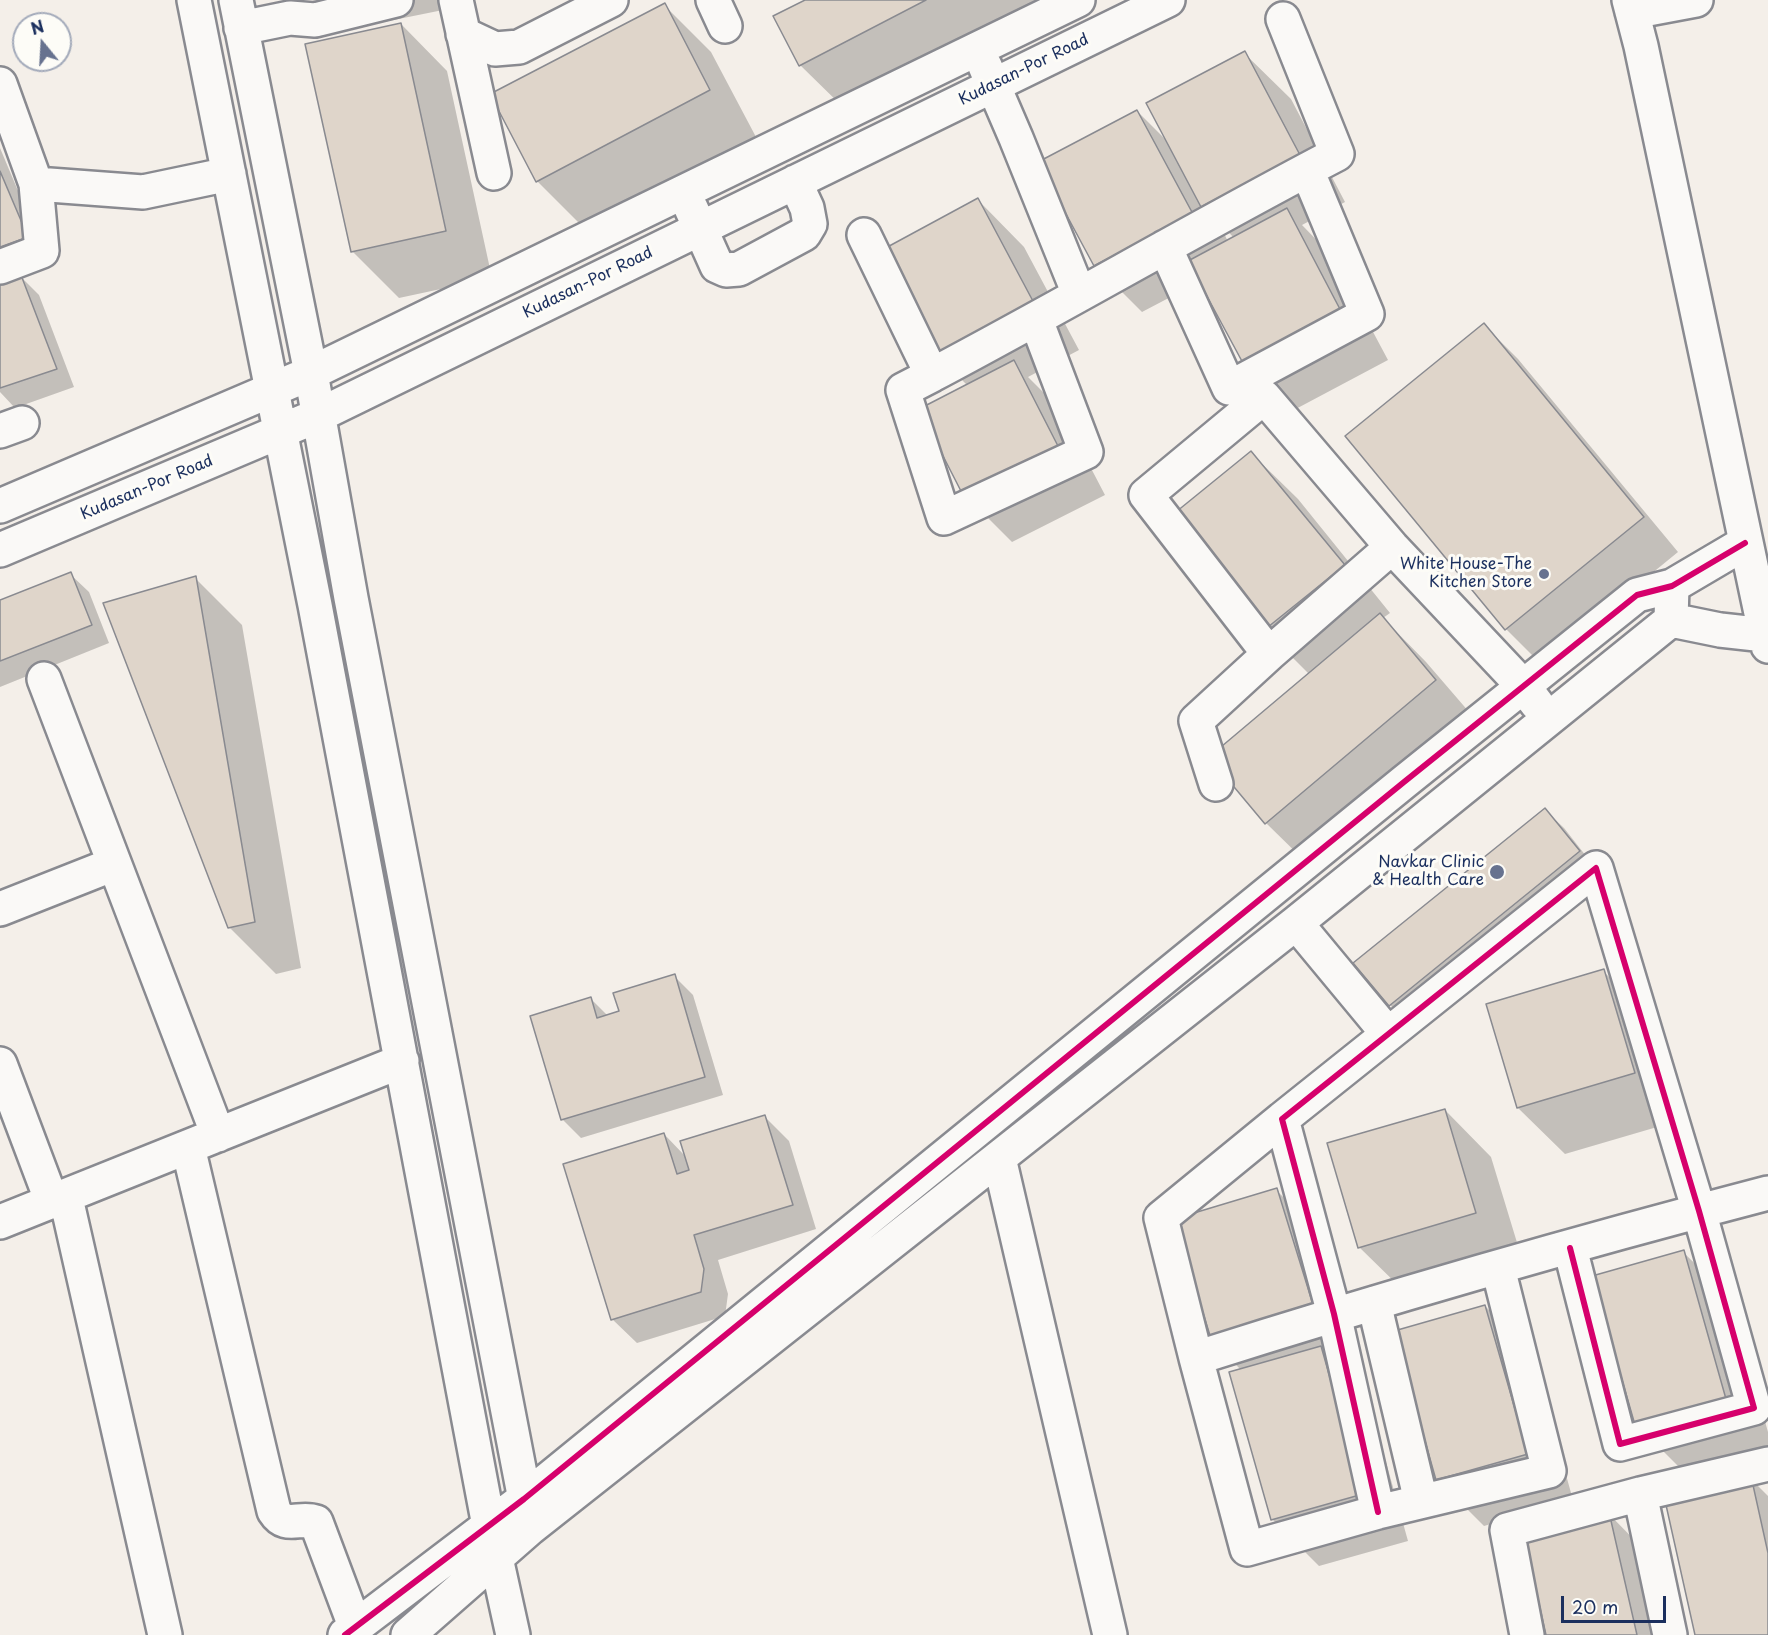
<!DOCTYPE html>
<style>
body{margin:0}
#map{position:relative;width:1768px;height:1635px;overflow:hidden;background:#f4efe9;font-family:"Playpen Sans",sans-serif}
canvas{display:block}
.north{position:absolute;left:12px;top:12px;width:60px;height:60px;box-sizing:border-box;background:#fdfcf7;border:2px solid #a3aaba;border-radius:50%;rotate:342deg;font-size:16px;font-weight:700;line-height:24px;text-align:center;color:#1b2f5e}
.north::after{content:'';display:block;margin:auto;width:21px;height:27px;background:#67728f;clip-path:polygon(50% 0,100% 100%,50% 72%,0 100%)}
.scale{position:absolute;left:1561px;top:1596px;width:105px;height:27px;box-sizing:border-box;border:3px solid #1b2f5e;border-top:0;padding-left:8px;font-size:18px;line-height:21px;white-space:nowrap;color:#1b2f5e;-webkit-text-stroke:4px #fdfcf7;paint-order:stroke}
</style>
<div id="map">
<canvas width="1768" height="1635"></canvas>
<div class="north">N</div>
<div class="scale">20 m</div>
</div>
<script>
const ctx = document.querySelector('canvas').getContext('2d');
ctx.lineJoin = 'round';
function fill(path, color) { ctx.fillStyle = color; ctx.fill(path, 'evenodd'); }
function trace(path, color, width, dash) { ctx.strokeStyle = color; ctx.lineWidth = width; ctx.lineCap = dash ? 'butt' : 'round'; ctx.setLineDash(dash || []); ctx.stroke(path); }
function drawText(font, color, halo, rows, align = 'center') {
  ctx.font = font + ' "Playpen Sans",sans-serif'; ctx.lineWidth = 6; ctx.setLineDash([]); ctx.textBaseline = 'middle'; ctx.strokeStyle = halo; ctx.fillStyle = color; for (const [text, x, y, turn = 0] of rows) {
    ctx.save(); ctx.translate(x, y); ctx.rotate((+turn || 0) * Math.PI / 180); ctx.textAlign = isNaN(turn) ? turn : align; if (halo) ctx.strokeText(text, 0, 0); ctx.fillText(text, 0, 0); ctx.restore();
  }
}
fill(new Path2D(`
 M320 0H441L443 10 349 29Z
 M808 0H1062L847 111 800 65Z
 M664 5 711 52 756 137 583 227 537 181Z
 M401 24 447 71 492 278 399 298 352 251Z
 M1244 53 1291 99 1345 202 1302 225 1333 257 1388 360 1292 411 1245 364 1201 281 1142 312 1095 265 1040 162 1137 111 1168 142ZM1219 222 1234 238 1228 242Z
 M0 148 45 255 0 273Z
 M978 200 1024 247 1079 350 1028 377 1060 409 1105 495 1012 542 966 496 968 386 936 354Z
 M20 276 39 295 74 387 15 408 0 392V285Z
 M1484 325 1518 359 1678 552 1541 664 1506 629 1347 437Z
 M1251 453 1298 499 1390 613 1383 618 1426 662 1482 727 1313 869 1266 823 1309 674 1265 630Z
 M70 574 89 592 109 643 0 687V602Z
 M195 578 242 625 301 968 276 974 229 927Z
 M1545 810 1564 828 1597 870 1408 1023 1390 1005Z
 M1603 971 1650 1017 1681 1120 1565 1154 1518 1108 1488 1005Z
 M674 976 693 995 723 1095 581 1138 562 1119 591 999 608 1016 621 1012Z
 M1445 1110 1491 1157 1522 1259 1406 1293 1359 1247Z
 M764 1116 789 1141 816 1229 718 1260 728 1294 725 1316 637 1343 612 1319 664 1134 686 1157Z
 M1276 1190 1323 1236 1408 1541 1319 1566 1272 1519 1241 1370 1214 1342Z
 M1683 1252 1730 1298 1768 1432V1447L1683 1471 1636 1424Z
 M1485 1306 1532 1353 1573 1500 1484 1526 1437 1479Z
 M1750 1478 1768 1496V1635H1697Z
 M1609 1514 1655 1561 1672 1635H1547Z`), '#0003');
const building = new Path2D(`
 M805 0H926L799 66 773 16Z
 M665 3 710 90 536 182 490 94Z
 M401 23 446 231 351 252 305 44Z
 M1245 51 1300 155 1201 207 1146 103Z
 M1137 110 1193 214 1094 266 1038 162Z
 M0 171 28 237 0 247Z
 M978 198 1034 303 935 355 880 251Z
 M1287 208 1342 313 1244 365 1188 261Z
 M21 275 57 369 0 388V284Z
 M1484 323 1644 517 1505 630 1345 436Z
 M1014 360 1059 448 964 497 919 409Z
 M1251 451 1345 565 1263 631 1171 516Z
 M71 572 92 625 0 661V600Z
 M196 576 255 922 228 928 103 603Z
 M1380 613 1436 680 1265 824 1209 757Z
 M1545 808 1580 851 1389 1006 1353 963Z
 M1604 969 1635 1073 1517 1108 1486 1004Z
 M675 974 705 1077 561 1120 530 1016 591 997 597 1018 619 1011 613 993Z
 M1445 1109 1476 1213 1358 1248 1327 1143Z
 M765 1115 793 1205 694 1235 704 1269 701 1292 611 1320 563 1164 664 1133 677 1174 689 1170 680 1141Z
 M1277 1188 1315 1311 1212 1342 1174 1219Z
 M1684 1250 1726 1399 1635 1425 1592 1276Z
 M1485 1305 1528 1454 1436 1480 1394 1331Z
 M1321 1346 1363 1494 1271 1520 1229 1372Z
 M1751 1476 1768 1553V1635H1695L1664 1496Z
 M1609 1512 1637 1635H1546L1523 1532Z`);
fill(building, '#dfd5ca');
trace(building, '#898a90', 1.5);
const minor = new Path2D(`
 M194 0 315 605 489 1526 513 1635
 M236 0 311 373 351 598 528 1515
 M456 0 494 173
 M713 0 725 26
 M1629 0 1641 46 1768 646
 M1632 12 1696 0
 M241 28 290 18 315 20 396 0
 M463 34 495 49 519 47 611 0
 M985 66 1016 138 1079 294
 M0 84 36 184 42 251 0 267
 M36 184 143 192 229 174
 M691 208 717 266 726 270 739 269 804 234 810 224 807 208 795 182
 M864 235 932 375C1068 303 1201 225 1337 154L1283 19
 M1165 247 1229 388 1367 314 1307 170
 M932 375 903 390 944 518 1086 452 1036 320
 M0 431 22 423
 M0 506 311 373 1078 0
 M1392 547 1269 654 1146 495 1264 397 1392 547 1524 687 1537 704
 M0 550 319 415 1168 0
 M1671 620 1720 630 1765 635
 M44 679 218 1135
 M1216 784 1196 721 1269 654
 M0 909 114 864
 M1296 923 1388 1034
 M0 1064 52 1202
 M188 1147 274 1511C286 1530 299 1516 316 1522L355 1626
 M999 1158 1110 1635
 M68 1207 165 1635
 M0 1222 402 1061
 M1498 1268 1549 1471 1378 1512 1247 1549 1196 1358C1385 1298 1576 1243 1768 1193
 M1374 1303 1421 1501
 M1196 1358 1161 1218 1282 1119
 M1640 1494 1670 1635
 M1378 1512 1334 1314 1282 1119 1596 868 1699 1211 1754 1408 1620 1444 1570 1248
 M345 1635 524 1499 1404 782 1637 595 1672 586 1745 543
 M408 1635 530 1528 1296 923 1671 620 1672 586
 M1527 1635 1507 1530 1640 1494 1768 1464`);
trace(minor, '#898a90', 38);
trace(minor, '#faf9f7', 33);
trace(new Path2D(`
 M1378 1512 1334 1314 1282 1119 1596 868 1699 1211 1754 1408 1620 1444 1570 1248
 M345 1635 524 1499 1404 782 1637 595 1672 586 1745 543`), '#d6006c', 6);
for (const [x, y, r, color] of [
 [1544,574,6,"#67728f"],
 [1497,872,8,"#67728f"]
]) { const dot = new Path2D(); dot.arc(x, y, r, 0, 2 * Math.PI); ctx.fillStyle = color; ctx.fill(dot); trace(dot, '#fdfcf7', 2); }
drawText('16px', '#1b2f5e', '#fdfcf7', [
 ["Kudasan-Por Road",1024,70,-26],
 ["Kudasan-Por Road",588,283,-26],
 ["Kudasan-Por Road",147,488,-23]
]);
drawText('16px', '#1b2f5e', '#fdfcf7', [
 ["White House-The",1532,565],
 ["Kitchen Store",1532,583],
 ["Navkar Clinic",1484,863],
 ["& Health Care",1484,881]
], 'right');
</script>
